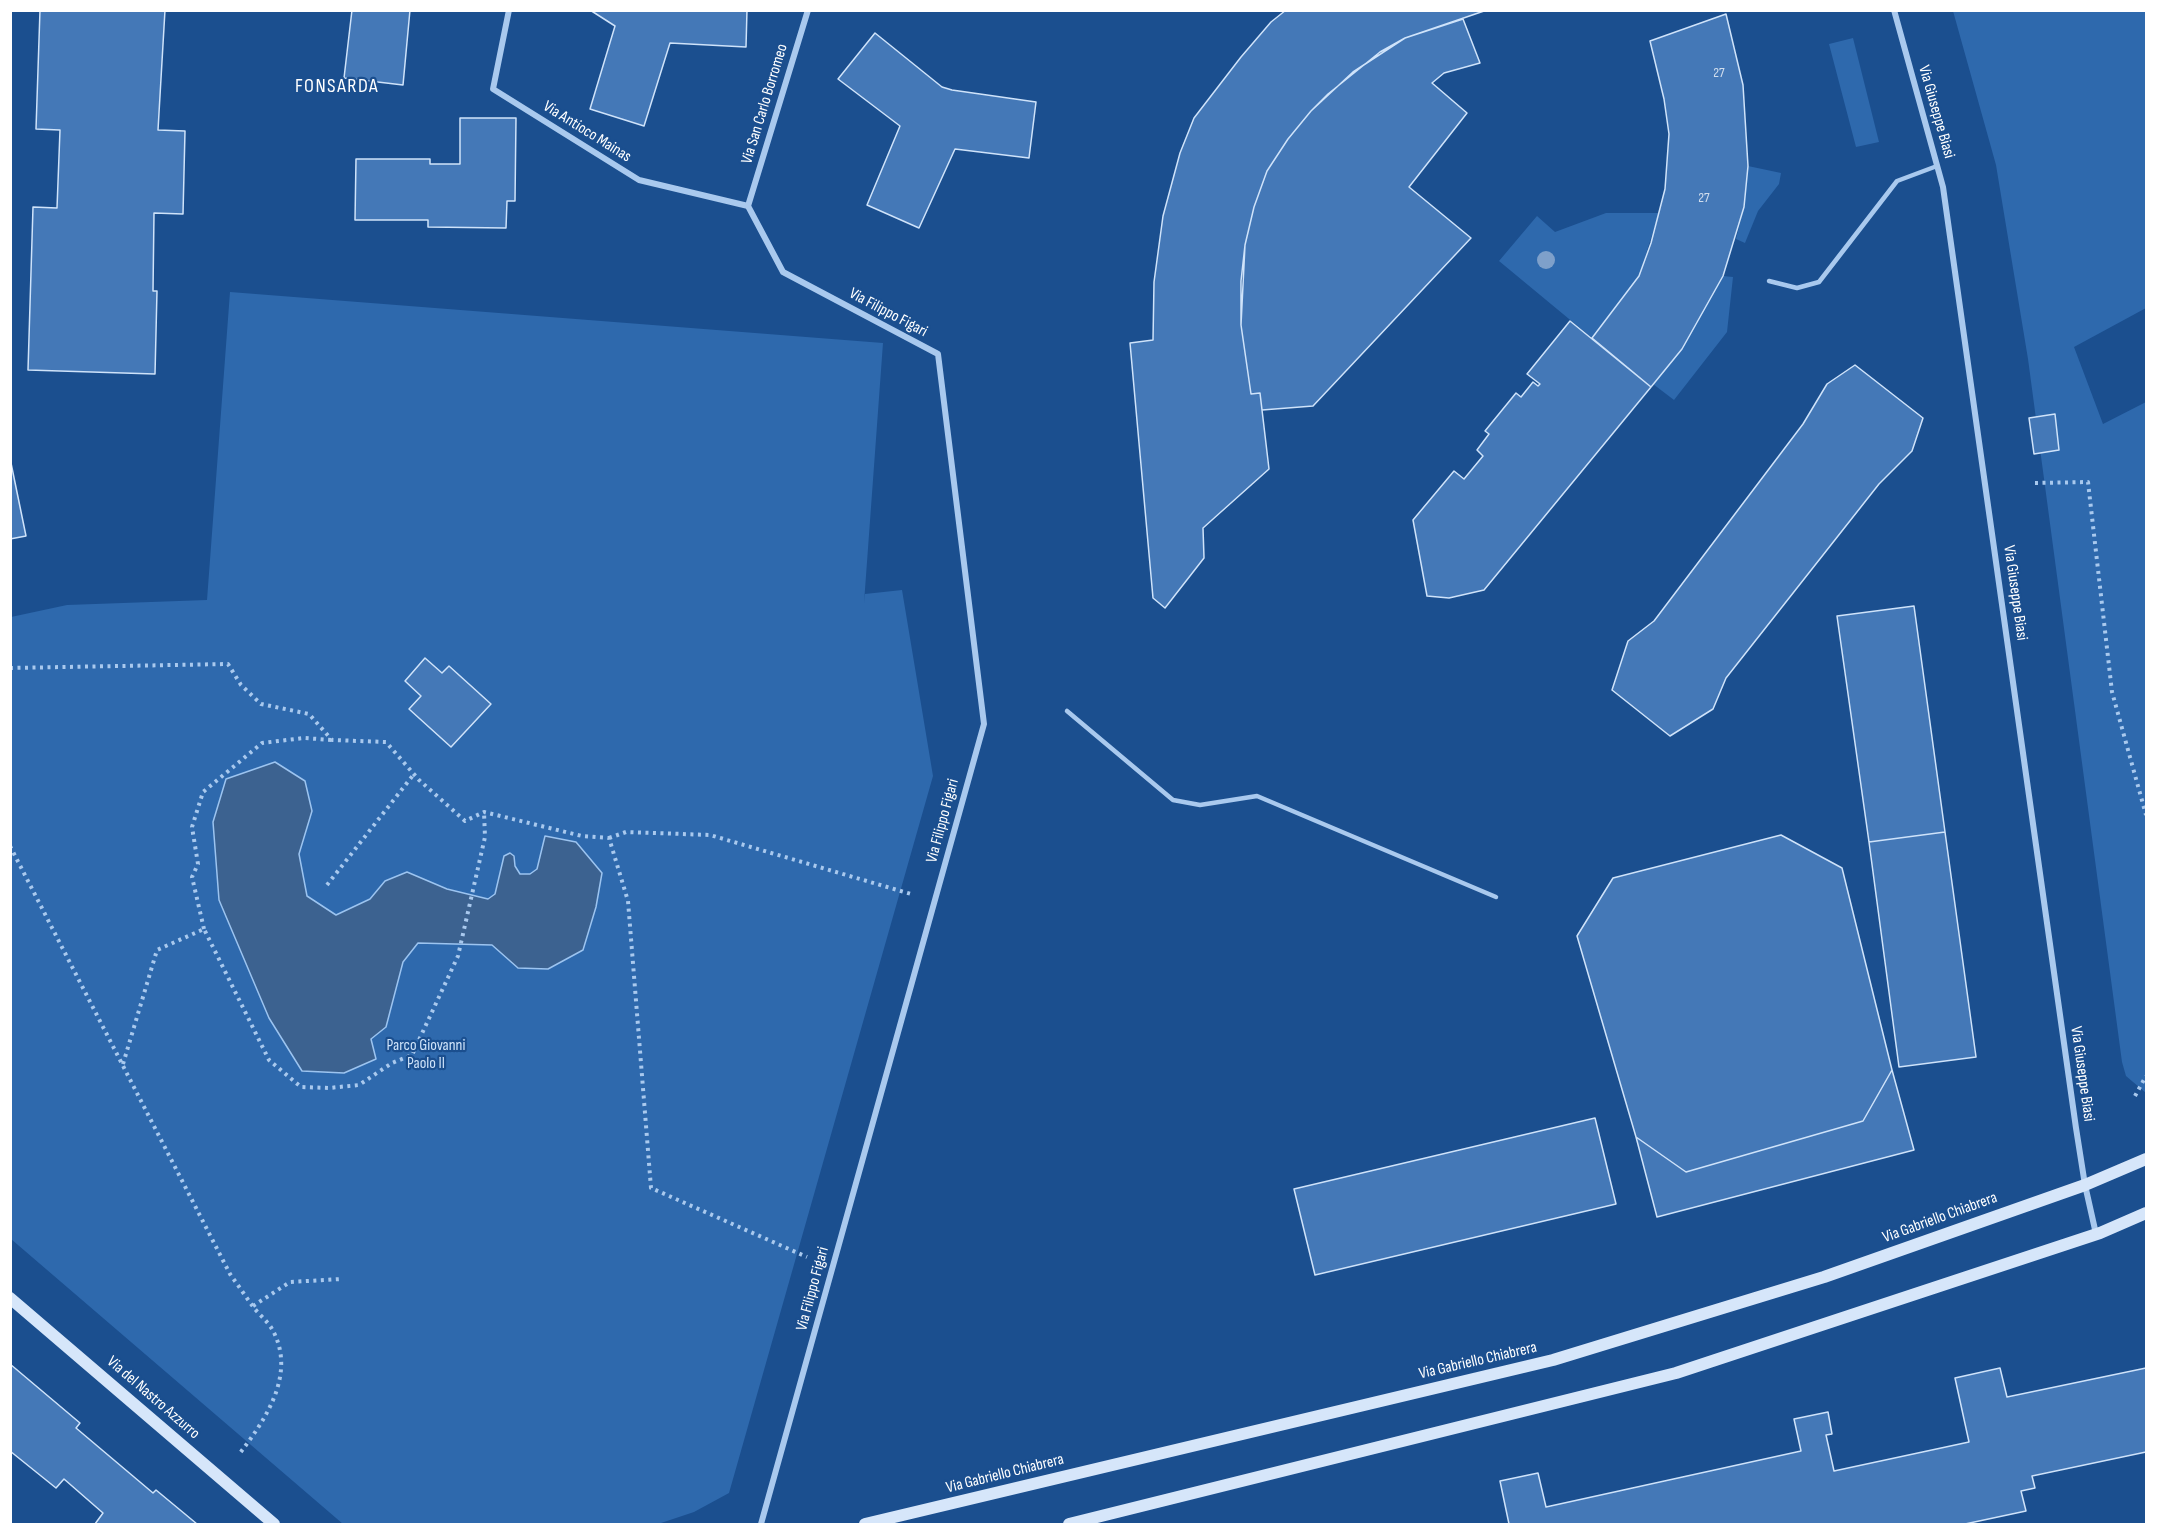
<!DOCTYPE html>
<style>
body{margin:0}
#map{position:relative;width:2157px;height:1535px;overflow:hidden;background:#1b4f8f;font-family:"Sofia Sans Condensed",sans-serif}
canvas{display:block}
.frame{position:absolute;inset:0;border:12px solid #fff;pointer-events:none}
</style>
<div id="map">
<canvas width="2157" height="1535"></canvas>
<div class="frame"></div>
</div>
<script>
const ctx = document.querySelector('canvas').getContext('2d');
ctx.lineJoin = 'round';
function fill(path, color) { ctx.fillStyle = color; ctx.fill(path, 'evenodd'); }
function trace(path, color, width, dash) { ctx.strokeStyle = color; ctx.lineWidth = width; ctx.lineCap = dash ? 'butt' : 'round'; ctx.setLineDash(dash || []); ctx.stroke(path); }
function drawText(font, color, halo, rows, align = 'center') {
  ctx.font = font + ' "Sofia Sans Condensed",sans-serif'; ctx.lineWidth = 4.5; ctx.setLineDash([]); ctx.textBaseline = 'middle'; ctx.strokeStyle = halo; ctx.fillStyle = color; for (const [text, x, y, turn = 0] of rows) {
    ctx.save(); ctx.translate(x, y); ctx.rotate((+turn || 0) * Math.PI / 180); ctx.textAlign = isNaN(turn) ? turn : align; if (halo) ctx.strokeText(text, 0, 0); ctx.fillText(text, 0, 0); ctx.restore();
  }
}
fill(new Path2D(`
 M1953 11H2146V308L2074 347 2103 424 2146 402V1093L2126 1076 2122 1062 2028 359 1996 165Z
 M1853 38 1879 142 1856 147 1829 44Z
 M1748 166 1781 173 1779 184 1758 211 1745 243 1736 239 1744 207Z
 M1606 213H1659L1639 276 1592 338 1499 261 1537 216 1555 232Z
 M1723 276 1733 277 1727 332 1674 400 1653 384 1682 349Z
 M230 292 883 343 864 603 865 594 902 590 933 776 729 1493 694 1512 658 1524H343L11 1239V617L67 605 207 600Z`), '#2e69ad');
const water = new Path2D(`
 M275 762 305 781 312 811 299 854 307 896 336 915 370 899 385 881 407 872 447 889 488 899 495 894 504 856 510 853 514 856 515 866 520 874H530L537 869 545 836 576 842 602 873 596 907 583 950 548 969 518 968 492 945 418 943 403 962 386 1027 371 1039 376 1059 344 1073 302 1071 269 1018 219 900 213 822 226 779Z`);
fill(water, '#3c6290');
trace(water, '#9cc4f0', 1.5);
const building = new Path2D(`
 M40 10H165L158 130 185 131 183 214 154 213 153 291H157L155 374 28 370 33 207 57 208 60 130 36 129Z
 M352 10H410L403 85 344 78Z
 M590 10H747L746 47 670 43 644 126 590 109 615 26Z
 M1286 10H1487L1405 38 1380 52 1328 94 1311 111 1288 139 1267 171 1254 207 1245 245 1241 325 1251 394 1260 393 1269 469 1203 528 1204 558 1165 608 1153 598 1130 343 1153 340 1154 282 1163 216 1180 153 1194 118 1241 57 1271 22Z
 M1726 14 1743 85 1748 166 1744 207 1723 276 1682 349 1651 387 1592 338 1639 276 1651 243 1665 189 1669 134 1664 99 1650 41Z
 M1463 19 1480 63 1444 73 1432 83 1467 113 1409 187 1471 238 1313 406 1262 410 1260 393 1251 394 1241 325V281L1245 245 1254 207 1267 171 1288 139 1311 111 1353 72 1405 38Z
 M875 33 942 87 952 90 1036 102 1029 158 955 149 919 228 867 205 900 126 838 79Z
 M460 118H516L515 201H507L506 228 428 227V220H355L356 159H430V164H460Z
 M1570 321 1651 387 1484 590 1449 598 1427 596 1413 520 1454 471 1464 479 1483 456 1477 450 1489 434 1485 431 1516 393 1521 397 1533 382 1538 386 1540 384 1527 374Z
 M1855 365 1923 418 1912 451 1879 484 1726 678 1713 709 1670 736 1612 690 1628 641 1654 621 1803 424 1827 384Z
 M2055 414 2059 450 2034 454 2029 418Z
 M11 463 26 536 10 539V463Z
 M1914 606 1945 832 1869 842 1837 616Z
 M425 658 442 673 449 666 491 704 451 747 409 709 421 696 405 681Z
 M1945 832 1976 1057 1899 1067 1869 842Z
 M1781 835 1842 868 1892 1070 1863 1121 1686 1172 1636 1137 1577 936 1613 878Z
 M1892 1070 1914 1150 1657 1217 1636 1137 1686 1172 1863 1121Z
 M1595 1118 1616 1204 1315 1275 1294 1189Z
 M10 1364 80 1423 76 1428 153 1493 156 1490 197 1524H95L103 1513 64 1479 56 1488 10 1451Z
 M2000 1368 2007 1397 2146 1368V1452L2032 1476 2035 1488 2021 1491 2026 1511 1965 1524H1509L1500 1481 1538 1473 1546 1507 1801 1451 1794 1419 1828 1412 1832 1434 1826 1435 1834 1471 1969 1442 1955 1378Z`);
fill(building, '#4478b7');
trace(building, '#cfe3fa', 1.5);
trace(new Path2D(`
 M2035 483 2088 482 2112 692 2146 815
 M10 668 228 664 241 685 261 704 309 714 332 740 386 742 419 780 465 821 484 812 582 836 609 838 628 901 651 1188 807 1257
 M609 838 626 832 710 835 911 894
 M10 846 230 1274C238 1285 246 1297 254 1308 260 1315 268 1322 272 1329 297 1373 266 1419 240 1453
 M327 885 414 774
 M204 929 192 877 198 864 192 827 203 792 262 743 304 738 332 740
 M123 1064 157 950 204 929 269 1060 301 1087 329 1088 359 1085 392 1063 412 1055 458 956 485 837 484 812
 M2135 1096 2146 1076
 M253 1306 290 1282 342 1279`), '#a9c9ee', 4, [3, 4.5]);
trace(new Path2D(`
 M1769 281 1797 288 1819 282 1897 181 1937 166
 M1067 711 1173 800 1200 805 1257 796 1496 897`), '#a9c9ee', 4.5);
trace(new Path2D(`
 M509 10 493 89 639 180 748 206
 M1894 10 1943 187 2076 1128 2085 1185 2096 1234
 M748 206 783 272 938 354 984 724 761 1524
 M748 206 808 10`), '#a9c9ee', 6);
trace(new Path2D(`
 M10 1298 274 1524
 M865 1524 1553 1360 1824 1277 2085 1185 2146 1159
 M1069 1524 1676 1373 2100 1233 2146 1213`), '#d6e6fa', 12);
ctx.fillStyle = '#7ea0ca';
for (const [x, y] of [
 [1546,260]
]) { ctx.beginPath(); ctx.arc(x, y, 9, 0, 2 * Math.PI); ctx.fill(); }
drawText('14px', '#d0dded', null, [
 ["27",1719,73],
 ["27",1704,198]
]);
drawText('16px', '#fff', '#1b4f8f', [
 ["Via San Carlo Borromeo",765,104,-73],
 ["Via Giuseppe Biasi",1936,112,74],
 ["Via Antioco Mainas",587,132,32],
 ["Via Filippo Figari",888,313,28],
 ["Via Giuseppe Biasi",2015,593,82],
 ["Via Filippo Figari",943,821,-75],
 ["Via Giuseppe Biasi",2082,1074,82],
 ["Via Gabriello Chiabrera",1940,1218,-20],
 ["Via Filippo Figari",813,1289,-75],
 ["Via Gabriello Chiabrera",1478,1361,-13],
 ["Via del Nastro Azzurro",153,1398,41],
 ["Via Gabriello Chiabrera",1005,1474,-14]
]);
drawText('16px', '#cfe3fa', '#1b4f8f', [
 ["Parco Giovanni",426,1046],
 ["Paolo II",426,1064]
]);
ctx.letterSpacing = '1.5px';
drawText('20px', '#fff', '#1b4f8f', [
 ["FONSARDA",337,87]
]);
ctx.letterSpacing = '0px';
</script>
